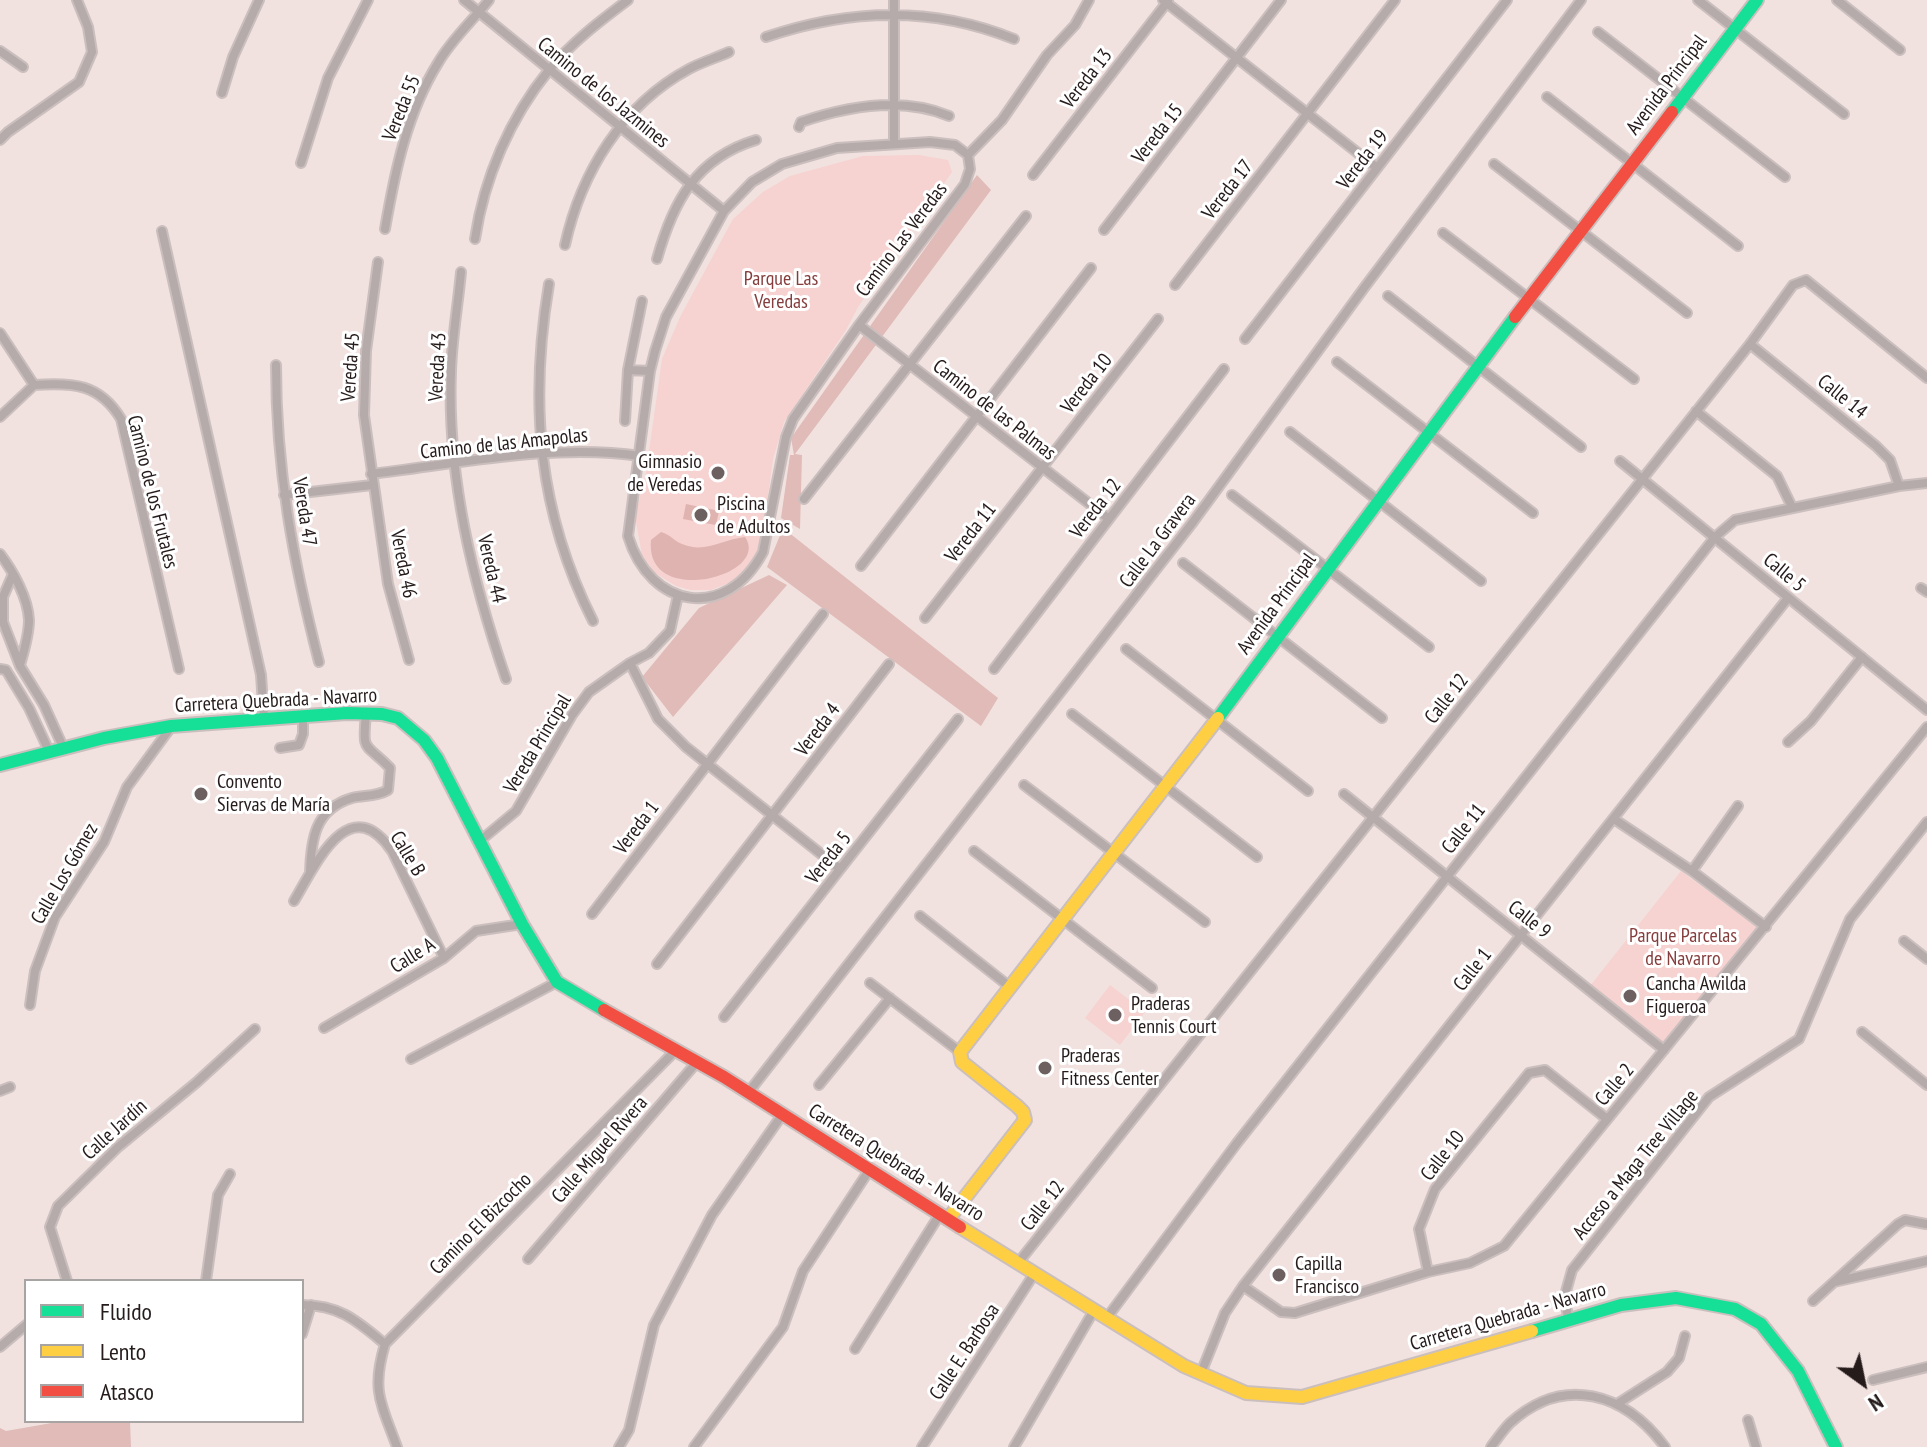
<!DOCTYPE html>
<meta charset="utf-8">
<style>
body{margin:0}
#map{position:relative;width:1927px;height:1447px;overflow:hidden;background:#f1e2e0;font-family:"PT Sans Narrow",sans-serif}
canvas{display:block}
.legend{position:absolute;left:24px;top:1279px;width:280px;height:144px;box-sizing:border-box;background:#fff;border:2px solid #a8a4a4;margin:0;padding:10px 14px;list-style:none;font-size:24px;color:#251b1b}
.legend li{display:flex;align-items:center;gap:16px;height:40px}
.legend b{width:40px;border:2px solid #a8a4a4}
.north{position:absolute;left:1823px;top:1343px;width:80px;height:80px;-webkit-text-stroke:6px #fff;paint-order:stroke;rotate:147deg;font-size:22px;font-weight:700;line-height:32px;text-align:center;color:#251b1b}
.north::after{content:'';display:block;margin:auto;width:28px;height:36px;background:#251b1b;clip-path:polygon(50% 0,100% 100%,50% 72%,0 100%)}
</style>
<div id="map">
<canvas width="1927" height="1447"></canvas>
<ul class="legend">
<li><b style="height:10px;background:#16e098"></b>Fluido</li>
<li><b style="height:10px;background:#ffcf43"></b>Lento</li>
<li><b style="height:10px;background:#f24e42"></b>Atasco</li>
</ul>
<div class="north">N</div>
</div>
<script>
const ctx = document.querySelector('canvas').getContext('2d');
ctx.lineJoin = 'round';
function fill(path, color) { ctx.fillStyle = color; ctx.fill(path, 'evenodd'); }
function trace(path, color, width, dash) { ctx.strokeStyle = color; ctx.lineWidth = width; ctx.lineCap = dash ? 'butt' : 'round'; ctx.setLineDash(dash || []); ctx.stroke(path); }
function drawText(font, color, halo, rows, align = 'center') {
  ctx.font = font + ' "PT Sans Narrow",sans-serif'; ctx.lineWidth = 6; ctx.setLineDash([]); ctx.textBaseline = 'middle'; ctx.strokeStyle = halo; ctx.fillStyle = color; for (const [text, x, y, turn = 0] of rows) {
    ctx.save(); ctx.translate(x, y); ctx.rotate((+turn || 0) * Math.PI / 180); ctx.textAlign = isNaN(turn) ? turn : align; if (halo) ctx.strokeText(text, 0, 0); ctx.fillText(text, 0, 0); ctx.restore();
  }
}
fill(new Path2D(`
 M919 155 948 160 952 172 858 307 846 330 784 422 773 459 761 547 748 568 731 582 711 590H691L676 586 655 573 642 555 635 516 646 473 662 359 680 317 733 219 763 192 790 176 863 156Z
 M1681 871 1757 927 1758 934 1666 1042 1657 1040 1590 986Z
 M1110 985 1145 1012 1120 1045 1085 1018Z`), '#f6d2d0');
fill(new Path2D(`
 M977 175 991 190 795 454 802 455 800 529 781 518 790 455H794L791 438Z
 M783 528 998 698 981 726 767 567Z
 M769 575 787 585 673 717 642 677 699 608Z
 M63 1421H130L131 1447H0V1428L6 1431Z`), '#e0bbb8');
fill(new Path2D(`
 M686 504 719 511 716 525 683 519Z
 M661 532C671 535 674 541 682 544 705 554 723 539 745 537 772 576 644 609 651 540Z`), '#dfb3b0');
const street = new Path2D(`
 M464 0 724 211
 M894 0V143
 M1163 0 1377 168
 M1698 0 1844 114
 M1837 0 1900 50
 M1598 32 1785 177
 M766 37C848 9 933 6 1014 39
 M0 51 23 67
 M222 93 233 57 259 0
 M1547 97 1738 246
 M799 127 801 122C848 106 902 96 949 116
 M0 140 8 132 79 82 92 52 88 27 77 0
 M930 142 955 145 968 155 970 169 965 184 859 325 793 419 786 437 763 552C726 622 650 609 628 536L650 371 655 351 666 317 724 211 752 182 782 164 837 148Z
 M968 155 1002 120 1047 55 1075 25 1089 0
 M301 163 328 78 368 0
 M1494 164 1687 313
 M1033 175 1168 1
 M385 229C395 171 407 113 438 63 451 40 473 20 489 0
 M1104 230 1281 0
 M162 231 261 675 264 719
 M1443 233 1634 379
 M475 239C484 178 510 118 549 70 571 43 600 21 628 0
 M565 245C581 173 622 105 689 69 702 62 716 58 729 52
 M657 259C673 202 696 158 756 140
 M378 262 366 351 364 415 388 584 409 660
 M461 272C458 305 452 338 451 371 447 476 472 580 506 679
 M549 284C529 403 538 512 593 621
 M1175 285 1395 0
 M1388 296 1581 447
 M859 325 1109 519
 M0 333 34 385
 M1245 339 1507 0
 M1750 344 1876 446 1890 460 1899 486
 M1337 362 1533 513
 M276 365C276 469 293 561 319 662
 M628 370 650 371
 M34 385C73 382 100 384 121 419L179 669
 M1696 411 1777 476 1792 507
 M0 417 34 385
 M625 421 628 370 642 301
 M1290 432 1481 581
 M1620 461 1927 710
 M371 474C457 464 554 443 640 456
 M284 495 372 485
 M1232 495 1429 647
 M804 499 1026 216
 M0 554C13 571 28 598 29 620 29 635 24 651 20 665
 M1183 563 1382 718
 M861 566 1091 268
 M13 574 3 597V622L20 666 44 705 63 747
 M1921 588 1927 592
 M925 618 1158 319
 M1126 649 1308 791
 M630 663 658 719 686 747 840 869
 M0 669 6 670 29 708 49 751
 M994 669 1224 369
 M1072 714 1257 857
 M1788 742 1811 721 1862 657
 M280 748 299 745 303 734V717
 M1024 785 1205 922
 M1344 794 1664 1050
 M1614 819 1692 871 1766 927
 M481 840 516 811 572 715 589 692 630 663 649 653 670 631 678 595
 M974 851 1152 988
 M1692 871 1738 806
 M310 873C311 839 315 809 352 798 365 795 376 797 388 790L390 768C365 742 362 754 366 714
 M294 901C315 866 349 788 392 851L444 958
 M592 914 823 614
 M920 916 1010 987
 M1904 941 1927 959
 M657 964 889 664
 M870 983 960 1052
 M30 1005 35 971 55 917 104 842 127 787 171 727
 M724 1017 958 719
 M324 1028 444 958 476 931 522 924
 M1862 1032 1927 1085
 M411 1059 557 982
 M819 1085 890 998
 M0 1091 10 1087
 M748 1093 1193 522 1364 288 1581 0
 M528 1259 697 1062
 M1018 1263 1750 344 1793 285 1806 280 1927 378
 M1428 1272 1419 1229 1435 1189 1529 1073 1545 1070 1607 1119
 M67 1281 50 1227 58 1206 118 1147 197 1082 255 1029
 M206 1281 218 1195 230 1174
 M1834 1282 1927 1261
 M1243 1286 1281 1312 1295 1313 1428 1272 1470 1263 1504 1246 1927 727
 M1813 1301 1898 1224 1905 1220 1926 1224
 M302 1305C340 1305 357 1321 385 1344
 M1106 1319 1237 1143 1715 537 1735 520 1899 486 1927 483
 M1568 1319 1565 1295 1572 1270 1709 1097 1799 1039 1850 919 1927 822
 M302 1334 311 1305
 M0 1347 26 1325
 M855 1349 940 1214
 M1201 1373 1225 1313 1243 1286 1788 598
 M1873 1380 1927 1367
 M1617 1404 1667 1372 1679 1358 1685 1336
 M1748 1420 1756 1447
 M397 1447C381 1403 371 1391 385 1344L675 1051
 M619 1447 629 1430 654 1325 712 1215 782 1115
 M694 1447 783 1327 803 1271 870 1169
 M922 1447 1034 1274
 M1014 1447 1093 1312
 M1491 1447C1497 1439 1503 1430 1510 1423 1564 1374 1625 1393 1665 1447`);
const fast = new Path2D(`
 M1672 112 1757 0
 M1218 718 1515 317
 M0 765 104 738 171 726 347 713 382 714 398 718 424 740 437 758 522 924 557 982 604 1010
 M1532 1331 1621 1305 1676 1298 1735 1309 1761 1324 1798 1371 1836 1447`);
const slow = new Path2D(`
 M949 1218 1025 1120 1023 1112 1017 1106 962 1062 960 1052 1218 718
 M960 1227 1184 1366 1246 1393 1302 1397 1532 1331`);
const jam = new Path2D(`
 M1515 317 1672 112
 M604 1010 724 1077 960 1227`);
trace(street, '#cbbfbe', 12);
trace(fast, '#cbbfbe', 16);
trace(slow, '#cbbfbe', 16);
trace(jam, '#cbbfbe', 16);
trace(street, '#b5abaa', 8);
trace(fast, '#16e098', 12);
trace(slow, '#ffcf43', 12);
trace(jam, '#f24e42', 12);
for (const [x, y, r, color] of [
 [718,473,8,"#6c6160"],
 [701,515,8,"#6c6160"],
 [201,794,8,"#6c6160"],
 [1630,996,8,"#6c6160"],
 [1115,1015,8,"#6c6160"],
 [1045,1068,8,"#6c6160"],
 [1279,1275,8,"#6c6160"]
]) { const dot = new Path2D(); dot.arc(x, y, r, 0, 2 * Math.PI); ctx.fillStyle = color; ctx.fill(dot); trace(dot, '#fff', 3); }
drawText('20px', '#251b1b', '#fff', [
 ["Vereda 13",1087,79,-52],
 ["Avenida Principal",1667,85,-53],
 ["Camino de los Jazmines",603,93,39],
 ["Vereda 55",402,108,-68],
 ["Vereda 15",1158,134,-52],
 ["Vereda 19",1363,160,-52],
 ["Vereda 17",1228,190,-52],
 ["Camino Las Veredas",902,240,-53],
 ["Vereda 45",351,367,-86],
 ["Vereda 43",438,367,-87],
 ["Vereda 10",1087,384,-52],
 ["Calle 14",1842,397,39],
 ["Camino de las Palmas",994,410,38],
 ["Camino de las Amapolas",504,444,-6],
 ["Camino de los Frutales",152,492,76],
 ["Vereda 12",1096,509,-52],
 ["Vereda 47",304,512,81],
 ["Vereda 11",971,533,-52],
 ["Calle La Gravera",1158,541,-53],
 ["Vereda 46",403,564,79],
 ["Vereda 44",491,569,77],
 ["Calle 5",1784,573,40],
 ["Avenida Principal",1277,604,-54],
 ["Calle 12",1447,699,-52],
 ["Carretera Quebrada - Navarro",276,701,-3],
 ["Vereda 4",818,730,-53],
 ["Vereda Principal",538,744,-59],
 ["Vereda 1",637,828,-53],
 ["Calle 11",1464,829,-52],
 ["Calle B",407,854,59],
 ["Vereda 5",829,858,-52],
 ["Calle Los Gómez",65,874,-60],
 ["Calle 9",1529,920,38],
 ["Calle A",413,956,-32],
 ["Calle 1",1473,970,-52],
 ["Calle 2",1615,1085,-50],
 ["Calle Jardín",115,1130,-42],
 ["Calle Miguel Rivera",600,1150,-49],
 ["Calle 10",1443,1156,-52],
 ["Carretera Quebrada - Navarro",896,1163,32],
 ["Acceso a Maga Tree Village",1636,1165,-51],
 ["Calle 12",1043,1206,-52],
 ["Camino El Bizcocho",481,1224,-45],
 ["Carretera Quebrada - Navarro",1508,1317,-16],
 ["Calle E. Barbosa",965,1352,-57]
]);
drawText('20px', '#853e3d', '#fff', [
 ["Parque Las",781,279],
 ["Veredas",781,302],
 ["Parque Parcelas",1683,936],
 ["de Navarro",1683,959]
]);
drawText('20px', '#251b1b', '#fff', [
 ["Gimnasio",702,462,"right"],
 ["de Veredas",702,485,"right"],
 ["Piscina",717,504],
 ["de Adultos",717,527],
 ["Convento",217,782],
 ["Siervas de María",217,805],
 ["Cancha Awilda",1646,984],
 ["Figueroa",1646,1007],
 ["Praderas",1131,1004],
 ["Tennis Court",1131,1027],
 ["Praderas",1061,1056],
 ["Fitness Center",1061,1079],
 ["Capilla",1295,1264],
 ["Francisco",1295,1287]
], 'left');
</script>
